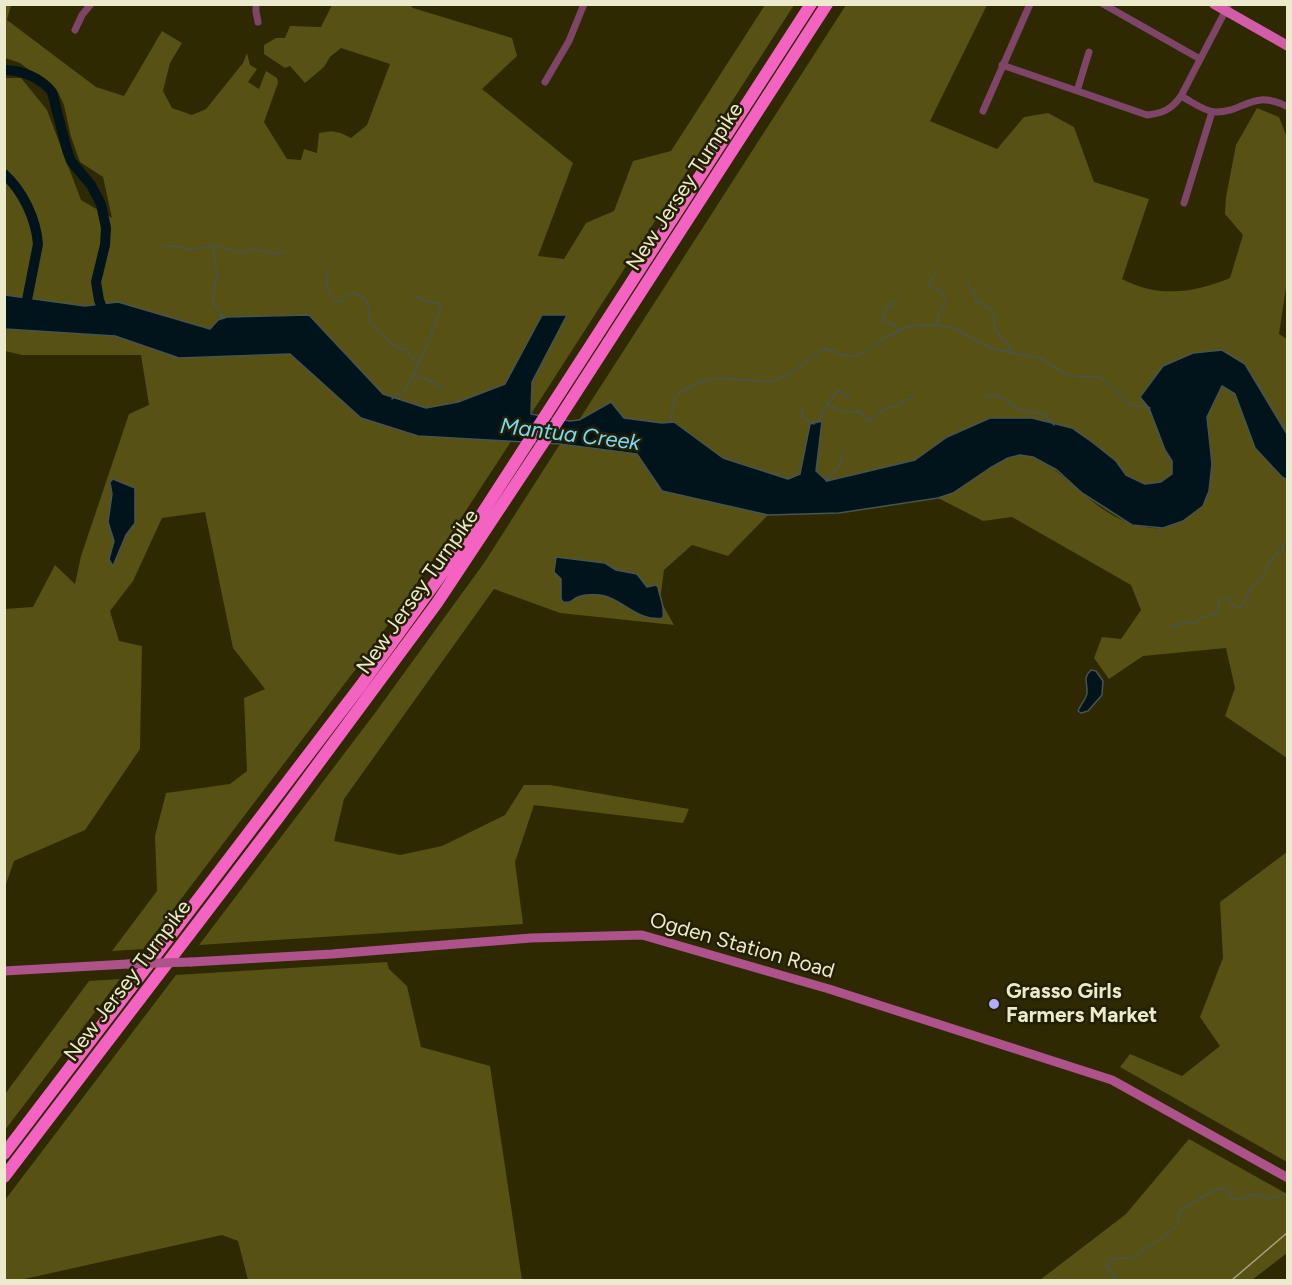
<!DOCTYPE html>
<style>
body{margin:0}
#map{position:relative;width:1292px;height:1285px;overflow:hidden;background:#2e2900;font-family:Figtree,sans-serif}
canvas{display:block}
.frame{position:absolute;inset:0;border:6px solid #eceacc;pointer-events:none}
</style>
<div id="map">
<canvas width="1292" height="1285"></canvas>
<div class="frame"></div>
</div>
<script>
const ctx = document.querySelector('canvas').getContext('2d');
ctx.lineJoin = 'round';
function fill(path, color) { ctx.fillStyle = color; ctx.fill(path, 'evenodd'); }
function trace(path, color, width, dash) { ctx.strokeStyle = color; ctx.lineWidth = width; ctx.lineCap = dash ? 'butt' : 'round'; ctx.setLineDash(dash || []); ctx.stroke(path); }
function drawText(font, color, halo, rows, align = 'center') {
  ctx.font = font + ' Figtree,sans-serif'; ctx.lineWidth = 5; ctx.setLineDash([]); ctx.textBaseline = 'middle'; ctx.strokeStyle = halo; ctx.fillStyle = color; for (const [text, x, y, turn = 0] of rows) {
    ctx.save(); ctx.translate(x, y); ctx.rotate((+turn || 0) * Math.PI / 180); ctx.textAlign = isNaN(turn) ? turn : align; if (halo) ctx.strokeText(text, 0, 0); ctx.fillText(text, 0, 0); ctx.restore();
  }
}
fill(new Path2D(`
 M5 5H11L7 20 96 87 124 96 162 31 182 43 170 63 163 91 172 108 192 115 206 109 243 63 247 53 250 65 257 69 248 82 259 89 266 71 277 78 278 83 264 122 287 159 301 160 304 149 317 153 319 133C332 130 339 131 351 138L367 125 390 64 341 48 330 57 324 67 305 83 290 66 285 68 264 54V45L276 38H285L290 26 321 27 332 5H410L413 8 512 38 517 56 482 89 573 163 538 256 564 259 586 223 614 211 633 161 671 151 765 5H794L531 414 532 382 567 315H542L505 384 458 402 426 408 383 394 309 315 218 320 210 329 118 302 85 307 5 295 4 78H21L47 110 81 200 112 218 103 177 80 162 71 137 64 105 58 92 20 63 5 58Z
 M846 5H987L930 121 997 149 1024 117 1048 113 1074 127 1094 182 1149 199 1122 279C1158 298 1194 293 1230 278L1243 235 1225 214 1226 197 1236 145 1257 108 1279 117 1288 140 1287 281 1279 334 1287 339V434L1245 364 1193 353 1163 366 1140 396 1149 408 1165 450 1172 461V474L1161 482 1145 484 1126 475 1116 461 1092 442 1072 428 1032 418 1012 419 929 451 915 460 827 481 816 471 822 422 810 424 800 474 788 479 723 458 674 422 662 423 624 418 579 420Z
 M5 329 115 336 179 358 290 354 361 418 418 436 512 440 448 538 371 649 143 949 112 951 157 891 155 836 166 793 230 784 247 771 244 698 265 689 233 648 205 512 162 518 133 581 110 611 119 641 142 646 140 749 85 830 14 861 5 887V609L33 607 55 565 75 584 81 556 129 414 149 405 141 355H22L5 351Z
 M1221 386 1235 394 1255 448 1282 477 1287 480V758L1225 716 1235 688 1226 648 1143 656 1109 679 1094 658 1102 637 1121 639 1141 610 1131 585 1012 517 983 521 938 498C967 489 988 460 1018 455 1028 454 1036 459 1044 463 1058 471 1068 481 1080 491 1102 511 1131 530 1161 528 1168 528 1176 523 1183 521L1212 464 1207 417Z
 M560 444 638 454 662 491 768 515 728 556 692 545 664 570 660 600 674 625 560 613 494 589 344 799 334 841 400 855 442 846 505 815 524 785H550L689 809 683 823 534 805 515 862 523 924 199 945 375 713 484 563Z
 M1287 852V1162L1120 1067 1130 1054 1182 1076 1220 1046 1200 1017 1223 958 1220 902Z
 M387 962 389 969 407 986 421 1047 490 1066 522 1280H248L238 1241 222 1235 20 1280H5V1200L176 975Z
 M120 979 5 1130V1094L89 981Z
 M1189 1139 1287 1194V1253L1252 1280H1040L1126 1214Z`), '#575114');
const water = new Path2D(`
 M5 295 85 306 118 302 210 329 218 320 227 317 309 315 383 394 426 408 458 402 505 384 542 315H567L532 382 531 414 570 421 579 420 611 402 624 418 662 423 674 422 723 458 788 479 800 474 810 424 822 421 816 471 827 481 915 460 947 437 990 418H1032L1072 428 1092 442 1116 461 1126 475 1145 484 1161 482 1172 474V461L1165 450 1149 408 1140 397 1163 366 1193 353 1222 350 1245 364 1287 434V480L1282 477 1255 448 1235 394 1222 386 1207 417 1212 464 1209 491 1203 506 1183 521 1163 528 1132 525 1082 493 1057 470 1033 457 1020 455 1008 458 990 468 953 493 938 498 839 513 768 515 662 491 637 454 560 444 418 436 361 418 290 354 179 358 115 336 5 329Z
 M113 479 135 488V523L126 535 113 566 109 559 114 541 108 522 112 494 110 482Z
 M556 557 605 563 616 570 637 574 647 587 656 585 658 587C660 599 665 606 663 618 640 622 625 602 605 596 598 594 583 594 576 598 571 601 570 603 563 602L561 599V579L554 572Z
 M1091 670 1096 671 1103 681 1102 695 1088 711 1081 713 1078 711C1080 705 1086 700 1087 693 1088 683 1082 678 1091 670Z`);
fill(water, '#02141b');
trace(water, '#485450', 1.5);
trace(new Path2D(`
 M163 247 177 246 191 249 218 246 241 253 254 249 277 254 285 251
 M213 249 217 274 213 298 214 304 224 318
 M329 270C324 282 327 293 337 302L343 301 348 295 354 293 364 297 369 307 370 321 395 347 407 350 412 359 419 361
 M936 271 929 284 933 288 941 290 946 302 938 316V324
 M968 282V286L974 291 975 300 993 310 995 329 1012 351
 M897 301 886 307V312L882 319 883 322 894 325 899 332
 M413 375C425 376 432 385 444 387
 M986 398 992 395 1009 401 1012 406 1020 410 1046 415 1054 425
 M392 399 405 390 410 382 429 341 441 307 439 304 425 301 415 296
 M829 405 844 412H861L866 419 872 420 886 408 897 406 906 400 914 399
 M801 408 804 418 814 424
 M670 422 675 398 679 393 698 383 719 378 770 382 787 376 824 348 847 356H856L864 353 882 339 905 328 920 325H937L955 328 978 342 994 349 1040 358 1068 376 1100 377 1109 384 1131 405 1150 408
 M819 422 822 413 837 391H842L846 398 850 395
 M826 481C834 471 843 466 842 452
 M1170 627 1187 622 1194 624 1202 617 1214 615 1218 609 1219 600 1222 598 1229 599 1235 608 1241 607 1253 585 1263 577 1269 563 1288 540
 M1116 1280 1114 1275 1107 1268 1108 1261C1116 1257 1123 1259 1131 1257 1138 1255 1171 1232 1176 1227 1180 1221 1178 1214 1182 1209L1215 1190 1226 1188 1232 1198 1241 1200 1254 1194 1270 1199 1288 1193`), '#485450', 1.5);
trace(new Path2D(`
 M4 70C22 70 41 78 52 92L67 150 71 161 91 185 101 204 106 228 105 245 96 282 99 300 106 318
 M4 174C23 191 36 219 38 244L25 310`), '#02141b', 10);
trace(new Path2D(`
 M256 4V12L258 22
 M1103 4 1200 59
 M75 30 82 15 91 4
 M1002 65 1147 115C1163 113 1171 110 1181 96L1229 4
 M545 82 569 41 584 4
 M1077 91 1089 52
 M1181 96C1191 101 1203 111 1215 112 1244 113 1252 88 1288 107
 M983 111 1030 4
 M1184 203 1212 112`), '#7f4568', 7);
trace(new Path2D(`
 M191 962 332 954 531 938 642 935 829 989 1112 1080 1288 1178
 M4 971 128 964`), '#ae528c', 9);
trace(new Path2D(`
 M1214 4 1288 46`), '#d35ca8', 10);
trace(new Path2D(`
 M4 1154 362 684 454 557 811 4
 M4 1177 278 818 437 603 555 425 827 4`), '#f463c1', 12);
trace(new Path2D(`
 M1232 1280 1288 1232`), '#aaa685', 1.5);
trace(new Path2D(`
 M128 964 191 962`), '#ae528c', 9);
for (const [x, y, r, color] of [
 [994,1004,6,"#afaefa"]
]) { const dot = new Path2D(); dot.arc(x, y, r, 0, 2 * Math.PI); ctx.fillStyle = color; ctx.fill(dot); trace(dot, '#232002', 2); }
drawText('21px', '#eceacc', '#232002', [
 ["New Jersey Turnpike",685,187,-57],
 ["New Jersey Turnpike",418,592,-55],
 ["Ogden Station Road",742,946,16],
 ["New Jersey Turnpike",128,981,-53]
]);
drawText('bold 21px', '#eceacc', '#232002', [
 ["Grasso Girls",1006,992],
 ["Farmers Market",1006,1016]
], 'left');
drawText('italic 22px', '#77d9fc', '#232002', [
 ["Mantua Creek",570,435,7]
]);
</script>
